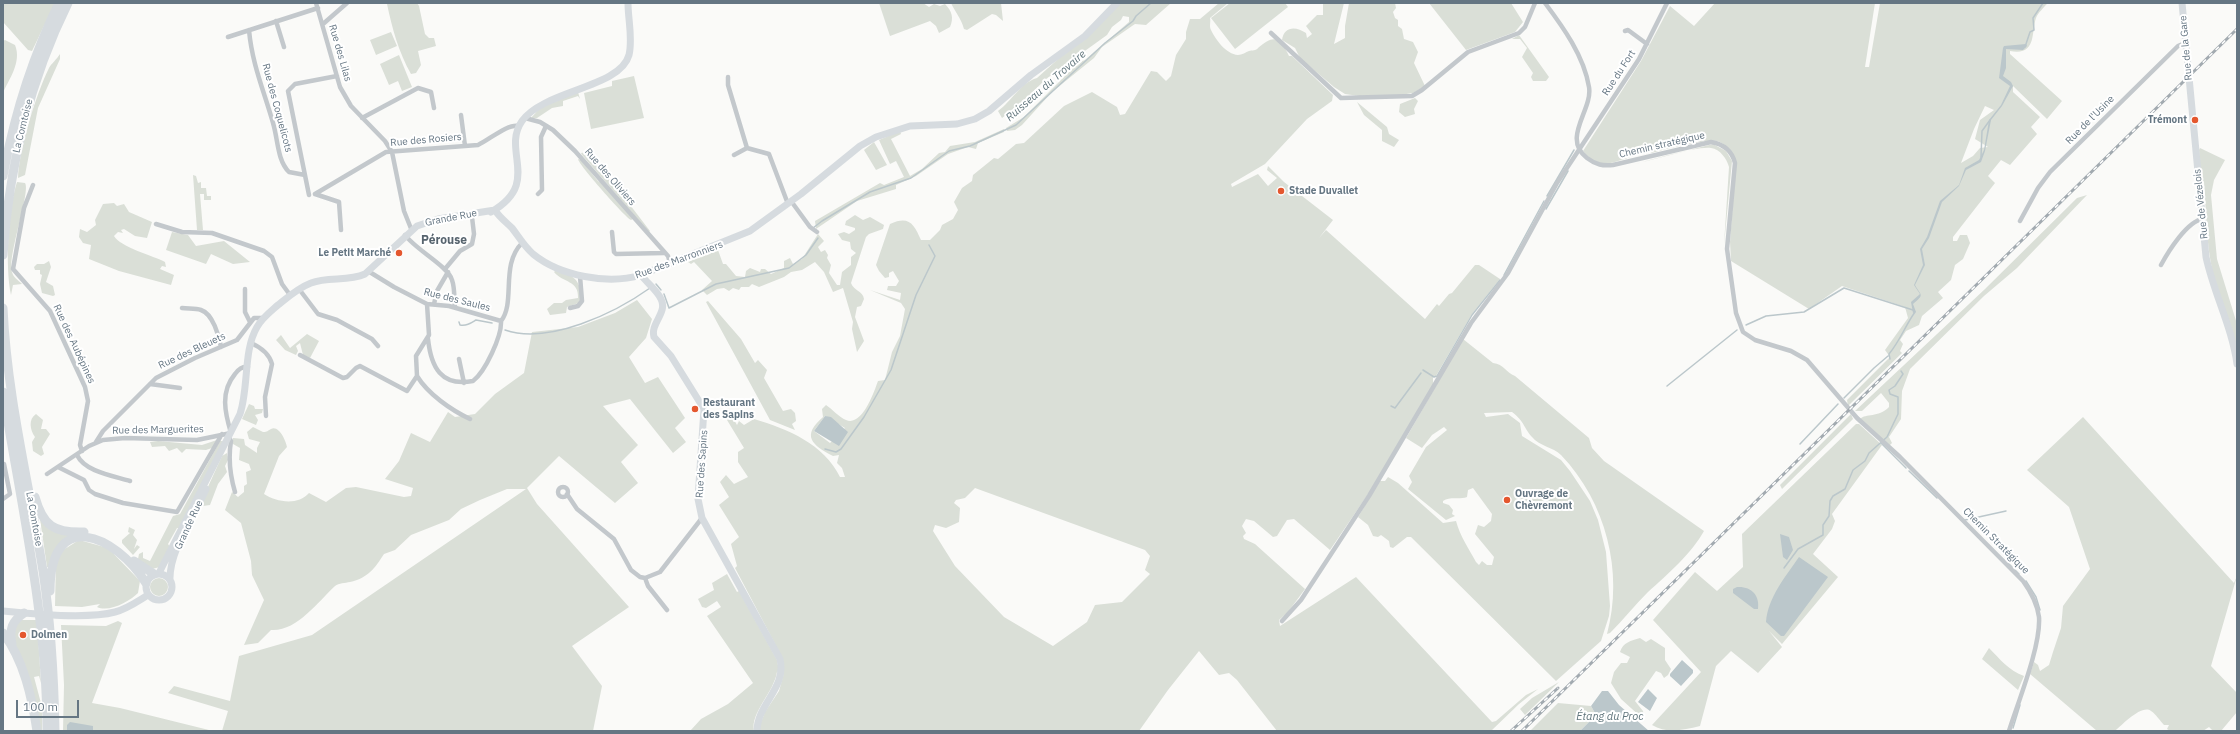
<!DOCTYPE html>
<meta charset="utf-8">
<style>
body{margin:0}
#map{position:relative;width:2240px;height:734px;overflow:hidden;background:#fafaf8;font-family:"IBM Plex Sans",sans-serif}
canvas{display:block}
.frame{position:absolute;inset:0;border:4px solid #657683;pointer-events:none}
.scale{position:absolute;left:16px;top:700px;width:63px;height:18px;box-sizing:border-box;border:2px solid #657683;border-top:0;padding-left:5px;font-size:12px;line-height:14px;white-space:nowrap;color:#657683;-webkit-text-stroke:3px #fff;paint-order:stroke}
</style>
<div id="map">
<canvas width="2240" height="734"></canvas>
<div class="frame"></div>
<div class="scale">100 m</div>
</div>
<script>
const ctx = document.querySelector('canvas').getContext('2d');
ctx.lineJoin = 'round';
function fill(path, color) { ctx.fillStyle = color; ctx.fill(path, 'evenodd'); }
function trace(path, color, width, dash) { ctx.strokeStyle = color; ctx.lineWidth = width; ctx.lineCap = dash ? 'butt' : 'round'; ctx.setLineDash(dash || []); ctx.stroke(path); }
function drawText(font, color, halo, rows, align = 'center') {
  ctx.font = font + ' "IBM Plex Sans",sans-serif'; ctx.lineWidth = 4; ctx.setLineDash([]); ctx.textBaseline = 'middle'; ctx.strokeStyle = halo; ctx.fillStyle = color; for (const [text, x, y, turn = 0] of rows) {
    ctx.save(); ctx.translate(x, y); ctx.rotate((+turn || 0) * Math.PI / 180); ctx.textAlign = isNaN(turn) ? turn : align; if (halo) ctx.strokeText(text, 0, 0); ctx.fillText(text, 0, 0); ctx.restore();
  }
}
fill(new Path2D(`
 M3 3H55L32 51 28 50 3 22Z
 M382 3H417L419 6 425 34 429 38H434L436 46 418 51 421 65 416 73 411 74C399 53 392 28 387 4Z
 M879 3H923L929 7 934 4 940 6 945 4C952 11 954 18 950 27L939 33 936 26 930 21 890 36Z
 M951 3H1001L1003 21 996 15 992 14 967 30 964 29C961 18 955 12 951 3Z
 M1120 3H1171L1146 25 1135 24 1132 26 1102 47 1094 58 1052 92 1022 125 1015 130 1007 131 1006 128 1024 117 1078 63 1085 60 1129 22V17L1123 16 1121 20 1112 27 1107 35 1046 79 1020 104 1002 118 998 111C1012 101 1020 83 1037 78Z
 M1219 3H1228L1210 18C1211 22 1209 26 1211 30 1216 40 1226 54 1238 55 1242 55 1246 52 1249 51 1252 50 1256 51 1258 48 1274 34 1280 37 1289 56H1292L1333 95 1332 101 1307 119 1265 164 1231 184 1232 187 1258 174 1268 186 1277 178 1267 170 1268 166 1284 182 1333 220 1319 238 1326 230 1425 319 1437 304 1439 306 1449 294 1452 293 1475 265H1479L1500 279 1472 314 1436 376H1433V386L1379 478 1330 550 1294 519 1287 520 1277 536 1273 537 1254 521 1246 519 1242 526 1246 533 1243 536 1244 539 1255 544 1305 589 1288 612 1279 620 1280 626 1356 577 1492 722 1496 721 1526 695 1538 689 1519 704 1491 731H1277L1237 680 1229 673 1219 675 1199 651 1168 690 1139 731H760V725L765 712 779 691 784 673 782 657 735 568 737 566 731 544 739 537 719 505 729 497 720 482 726 475 734 484 748 477 738 462V452L744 448 727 420 728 418H733L737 425 739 421 744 425 754 419C788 429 824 444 840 477H845L842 468 837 463 839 455 833 456C812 445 801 436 823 417L822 409 826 405C832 409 839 417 846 420 862 427 874 392 878 381L885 380 892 352 900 336 905 309 901 303 870 290 900 300 901 293 887 290 888 286H896L899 281 893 271 889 273V277L885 278 879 271 876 265 890 224C909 215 914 224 921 240H930L940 230 942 225 953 219 958 210 954 202 962 188 972 181 973 175 994 158 998 159 1016 144 1024 143 1064 106 1092 92 1117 107 1120 115 1125 114 1151 71 1157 72 1166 81 1171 76 1176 55 1186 39V32L1190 19H1200ZM825 416 845 428 830 443 814 431ZM975 488 1145 550 1150 556 1145 570 1150 574 1122 602 1095 605 1087 622 1053 646 1004 617 955 566 933 531 935 525 946 528 959 522 960 508 954 503 956 500 965 498Z
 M1230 3H1285L1288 7 1235 49 1211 18Z
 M1323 3H1344L1334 44 1345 38V26L1349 3H1395L1396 8 1393 12 1395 18 1398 20V26L1402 29 1404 39 1413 42 1418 52 1414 63 1425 86 1413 93 1400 95 1359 96 1345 94 1334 87 1300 58 1295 48 1282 40C1284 26 1296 26 1306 33L1307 38 1312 34 1306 26 1317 15H1323Z
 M1429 3H1511L1523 22 1515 32 1466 50Z
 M1715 3H1875L1865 67H1869L1880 3H2048C2044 7 2038 13 2036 18 2031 33 2037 56 2010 51V54L2062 101 2047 119 2013 86V92L2040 117 2031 127 2037 134 2010 165 2001 160 1988 176 1995 183 1953 237V241H1957L1960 235H1967L1970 243 1963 259 1955 265 1951 280 1938 292 1943 298 1922 316 1919 325 1906 331 1900 340 1903 344 1900 351 1902 353 1848 406 1847 400 1890 357 1885 350 1908 318 1905 307 1842 286 1809 309 1731 261 1730 242 1736 160C1732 151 1726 144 1717 141 1707 139 1664 149 1652 153L1647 150C1639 154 1611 165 1603 164 1595 163 1588 157 1583 151L1641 61 1670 6 1694 26ZM1985 106 1994 110 1980 120 1975 139 1988 147 1980 148 1973 156 1961 163 1974 129Z
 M391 32 397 46 376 55 370 40Z
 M1519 35 1549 77 1546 81H1533L1531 77 1533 73 1522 57 1527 48 1520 39H1512Z
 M5 40 15 45C22 62 9 79 3 93V41Z
 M60 54V59L38 108 25 175 18 178C19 150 36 94 49 68 51 64 57 59 60 54Z
 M399 55 412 87 402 91 398 81 389 85 380 64Z
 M634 76 644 118 591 129 584 93 612 86V81Z
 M578 92 580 99 578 96 563 101V106L552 108 537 118H531L540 108Z
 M1415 98 1418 101 1414 109 1415 114 1405 117 1399 112 1400 104Z
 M1357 102 1387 127 1389 134 1399 140 1394 147 1382 141V130L1364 115Z
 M1004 129V132L978 143 976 149 968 147 948 154 916 176 896 185V189L857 201 816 229 815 221 880 183 884 185 904 177 896 161 890 164 879 140 900 131 901 134 891 139 910 176 922 169 939 153 945 152 950 146 975 142Z
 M874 142 887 165 876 170 864 150Z
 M1713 144 1726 151 1732 161 1724 245 1729 167C1727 159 1720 149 1711 148 1696 146 1652 160 1635 164Z
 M2200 148 2225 160 2214 180 2211 195 2217 259 2237 324V349C2231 318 2214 289 2210 258 2206 233 2206 207 2204 182L2201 178 2199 150Z
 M586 152 592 161 619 188 627 201 650 231 649 232 582 155 581 153Z
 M578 159 581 160 598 181 603 184 633 219 631 220C625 217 578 164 578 159Z
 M193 175 196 176 198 183 201 182V188H206L207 196H211V200H204V194H200L203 230H197Z
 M17 182 25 183C31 191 7 257 12 272 13 277 18 280 22 284L13 285 11 295C5 267 8 209 17 182Z
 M2087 195 2017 268 1984 296 1910 369 1902 391 1901 419 1889 437 1892 443 1889 446 1860 419C1866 413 1878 418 1889 407V403L1881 393 1862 411H1855L1985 289 2077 198Z
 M114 203 117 206 124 204 129 212 152 222 147 238 135 236 124 229 121 230 123 233 118 232 114 236C120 247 154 256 165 262L166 267 162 266 160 269 174 275 171 285 119 271 89 259 91 245 83 243 79 237 80 229 87 232 96 225 95 220 103 204Z
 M855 215 863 220 870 217 884 225 883 229 869 234 866 237 851 283C854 291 863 291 864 299L861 306 857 307 855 317 864 341 857 352 852 329 853 322 843 288 833 292 824 272 815 262 802 270 791 272 784 277 759 287 752 284 749 287H741L739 290 733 288 729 291 724 288 717 289 707 295 702 290 712 281 694 262 691 264 688 262 718 250 723 264H726L736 276 745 277 746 271 750 268 760 272 761 269H765L771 274 784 268V261L790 258 793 264 802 259 818 234 824 241 818 247 821 252 825 250 828 255 827 258 831 265 829 273 837 285H840L842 272 851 265V257L856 253 851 249 850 242 842 240 838 234 844 232 849 234 855 230V228L845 225 846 221Z
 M172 232 188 235 196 246 224 241 250 262 233 264 211 254 206 264 166 250Z
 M49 261 51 267 46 282 53 286 55 295 53 296 42 293 40 284 42 275 40 274V270H35L34 267 37 264H44Z
 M556 270C575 277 578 277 582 297L579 303 567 307 566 313 550 315 547 309 554 303H562L566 300 578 298C579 280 563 283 554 272Z
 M637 300 652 319 646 338 629 357 645 383 658 377 685 418 675 428 686 442 673 453 630 399 603 406 638 445 621 462 638 483 615 503 559 456 527 488 537 504 629 607 572 646 602 686 593 731H222L228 711 168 693 174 686 230 701 239 656 312 635 526 489H507L480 500 461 509 449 520 411 535 395 550 384 554C375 568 368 578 350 582 345 583 339 583 335 586 318 602 296 632 271 630L258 643 244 645 264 600 252 575 251 561 241 523 225 510 232 492 238 497 244 492V486L247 484 246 472 251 470 249 464 239 460 240 448 233 444V438L244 439 245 445 257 453V448L260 442 249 439 247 432 253 427 263 432C268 432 267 431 271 429 279 425 286 441 287 447L279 456 264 494C276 502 298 506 309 493L326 502 346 488 356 487 404 497 411 496 413 488 385 479 399 461 411 433 430 442 448 412 455 417 475 414 495 394 524 373 532 332 578 327 615 313Z
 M708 301 741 339 755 363 758 360 767 370 764 378 783 411 791 409 795 413 796 421 792 424 795 430 770 420 706 302Z
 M307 334 319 341 310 358 303 355 300 343 296 346 298 351 296 355 285 350 276 340 281 335 290 348Z
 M1463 339 1493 363C1504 364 1506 373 1515 376L1589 438 1592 448 1604 461 1704 531C1692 553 1667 575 1648 592 1635 605 1623 620 1610 633L1607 634C1624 572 1606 502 1561 455 1553 447 1539 446 1532 437 1523 427 1525 422 1512 412L1484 413 1486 417 1508 414 1520 423 1522 436 1561 460 1570 471 1590 501 1598 520 1606 552 1610 606 1609 616 1601 641 1556 681 1411 537H1407L1393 548 1390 547 1389 541 1381 535 1378 537 1373 536 1368 525 1358 517 1380 481H1385L1388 477 1398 483 1443 523 1456 521C1460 536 1469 549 1476 562L1479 565 1482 561 1487 565H1492L1494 557 1475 534 1478 525 1484 527 1491 521 1492 514 1473 488 1468 490 1467 497C1459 500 1450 496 1443 501V503L1449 505 1453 510 1452 514 1455 516 1446 520 1408 489 1412 482 1409 476 1426 447 1447 430 1444 427 1432 435 1422 448 1406 438Z
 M249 404 254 406 255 409H263L262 413 255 415 258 420 256 425 242 419Z
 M36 414 43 420 41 429H46L50 434 42 447 44 454 41 456 33 451 32 442 35 437C30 430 28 419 36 414Z
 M1851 414 1853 419 1851 421 1782 489 1780 485Z
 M2083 417 2234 583 2237 576 2211 666 2237 693V712L2221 731H2213L2209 727 2203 731H2170L2167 729 2169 725H2164C2160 721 2156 714 2151 711 2142 704 2122 725 2115 731H2097L2030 674 2034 662 2038 665 2040 671 2049 665 2053 652 2061 628 2063 606 2090 569 2069 507 2027 470Z
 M1856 424H1859L1882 445 1832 514 1835 521 1832 529 1813 554 1838 577 1782 644 1769 631 1782 647 1758 673 1731 651 1716 666 1700 726C1683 730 1667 734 1652 725L1701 672 1653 620 1695 572 1717 591 1743 567 1742 534Z
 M217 440 212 448 206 450 186 449 182 453 177 448 169 451 165 446 152 447 150 442 158 441 202 445Z
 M220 441H223L180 528H177L168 544 170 547 160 567 152 569 138 559 139 554 143 552V558L150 561 173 516 180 514Z
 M227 453 228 460 225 466 227 472 218 484 210 505 203 506 202 500 222 456Z
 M40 519 74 535 48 567H47Z
 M129 527 135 530 133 535 137 540 134 549 137 545 140 547 133 555 122 543V540L130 533 128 532Z
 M79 540 108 548 140 581 138 593C130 601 109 613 97 607L100 604 82 607 55 606 56 559 60 552Z
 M727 574 737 592 739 591 777 660 779 671 777 672C774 692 750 713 754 731H690L701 719 728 704 753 683 707 616 721 607 717 601 706 608 702 607 698 599 714 590 712 583Z
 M150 587a9 9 0 1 1 18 0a9 9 0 1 1-18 0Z
 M20 620H37L41 683 39 676 34 677 42 707V731H38L14 642 13 629Z
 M118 621 122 623 92 703 120 708 213 731H63L64 685 61 625 106 626Z
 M1640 638 1646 642 1651 639 1665 648V660L1671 669 1668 675 1664 678 1661 673 1656 671 1635 701 1643 711 1644 716 1642 718 1621 699 1611 683 1614 672 1621 663H1627L1630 657 1620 652C1623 642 1631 641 1640 638Z
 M1989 648C2000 659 2009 671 2024 676L2018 690 1982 659Z
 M1559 682 1525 715 1520 709 1532 698Z
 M1558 703 1591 706 1596 715 1580 731H1530Z`), '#dadfd7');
fill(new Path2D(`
 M2026 44 2027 46 2023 50 2006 49V68L2003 76 2011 82 2013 86 2002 106 1991 120 1985 151 1981 162 1966 170 1959 186 1942 202 1929 238 1922 249 1925 265 1915 285C1921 296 1925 294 1913 304L1916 312 1913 313 1911 302 1920 294 1914 285 1923 265 1920 249 1927 237 1940 201 1959 185 1965 168 1979 160 1984 150 1989 120 2001 105 2010 86 1999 78 2003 48 2004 46Z
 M825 416 831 417 848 432 839 446 814 431Z
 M1780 534 1789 537 1793 550 1787 560 1783 557Z
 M1799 557 1828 577 1784 636H1781L1766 622C1768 597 1786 576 1799 557Z
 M1737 587C1751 586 1760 595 1758 609H1754L1733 593V589Z
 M1682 660 1693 670V673L1681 686 1670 676V674Z
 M1648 689 1657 698 1650 711 1638 702Z
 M1602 691H1608L1619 705 1649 731H1580L1596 715 1591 706Z
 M70 722 93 726V731H67V725Z`), '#bbc7cb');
trace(new Path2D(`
 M2025 47 2030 32 2034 30 2033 18 2043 3
 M1981 157 1982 131 1990 120
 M1547 196 1574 150
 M1546 209 1568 171
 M813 228 822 221 870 192 911 178 949 151 970 146 1016 125 1105 43 1133 21 1136 16 1151 3
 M1504 275 1544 201
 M656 284 661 290
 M664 294 669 308 716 284 789 268 806 255 818 238
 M459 322 460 325C467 326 471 323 476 320L492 323
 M1746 325 1766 316 1804 312 1844 288 1913 310
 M505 330C549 345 615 313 650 288
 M1890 359 1889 354C1900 341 1905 326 1915 312
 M1423 370 1434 377 1437 376 1472 315 1500 280
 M1667 386 1737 330
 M1844 398 1874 368 1888 356
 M1391 406 1395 408 1421 373
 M1881 443 1906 468
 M1800 444 1838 404
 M825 449 836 452 841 449 864 417 891 370 916 295 935 256 929 245
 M1909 471 1937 498
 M1965 520 2006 511
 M2006 561 2019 574
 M1784 568 1798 549 1823 535V525L1829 516 1830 501 1833 496 1845 489 1853 470 1865 461 1869 453 1887 437 1898 414V397L1890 394 1889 390 1895 386 1903 374 1901 371
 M2026 581 2036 597 2040 610
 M2013 728 2020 705`), '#bbc7cb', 1.5);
trace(new Path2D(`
 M316 3 340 87 351 106 385 141 392 152 404 211 412 231
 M1545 3C1563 27 1584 56 1589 87 1593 110 1561 138 1587 158 1596 165 1603 166 1613 165L1711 142C1723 144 1732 151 1735 163L1727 249 1736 313 1743 332 1755 340 1791 351 1807 360 1857 418 1900 457 2023 581C2031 592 2037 603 2039 617 2041 646 2018 702 2009 731
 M276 21 284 47
 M323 24 347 3
 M249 30C252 64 264 91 273 123 278 139 277 160 289 172L305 175
 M1625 31 1628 30 1647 44
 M1271 33 1341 98 1412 96 1422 90 1468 52 1519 33 1525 27 1535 3
 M228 37 318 8
 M728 77V85L747 148 769 154 788 204
 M461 115 465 146
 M362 118 418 88 431 92 434 108
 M525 118 540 122 553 130 575 151 668 256 670 263
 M734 155 747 148
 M33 185 24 208 13 269 50 311 85 387 88 401 80 445 82 451
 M315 194 386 152 478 145C489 140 508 123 519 126
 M315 194 339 202 341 230
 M538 194 542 190 541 137 546 126
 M309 195 288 91 295 84 337 76
 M791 201 810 227 817 232
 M2020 221 2038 188 2050 172 2178 46 2185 43
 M156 224 182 232 212 233 264 251 272 257 282 284 290 295
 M612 232 614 252 616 254 664 253
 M405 235C416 250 448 266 452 280 455 288 454 299 455 307
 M2161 265C2168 252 2187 221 2203 219
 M445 269 460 251 472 244 474 234 472 217
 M368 271 394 287 427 304 449 306 501 321
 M245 289V312L250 322
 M299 289 318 314 337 320 372 339 378 346
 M427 304 429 335 416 356 417 376C428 394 451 410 470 419
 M434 304 437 291 448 272
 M182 308C188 309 195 308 201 310 213 314 219 336 221 347
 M570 308 578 306 582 301 580 276
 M501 321C516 302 500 265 522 243
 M428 339C431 367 441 387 473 381 485 372 502 336 501 321
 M251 343C260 347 269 353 272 364L265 397 266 416
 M300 355 343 378 347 377 356 368 360 366 407 391 417 376
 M459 359 464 383
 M150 384 180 388
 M229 437 231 441C228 459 230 475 235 492
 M96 442 103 431 156 378 195 358 237 340 254 318H263
 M77 455C85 472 114 476 130 481
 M58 467 84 480 89 490 95 494 123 503 177 512 222 434
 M47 474 89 446 103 440 125 438 197 440 231 433C225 413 220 392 235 374 238 370 242 366 248 367
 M558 492a5 5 0 1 1 10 0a5 5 0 1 1-10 0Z
 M567 494 577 509 614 539 631 570 640 577 645 578 660 572 702 518
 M3 499 10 494 4 464
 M645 578 648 586 667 610
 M1282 621 1301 600 1369 496 1471 323 1508 273 1557 183 1639 59 1667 3`), '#c3c8cc', 4.5);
trace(new Path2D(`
 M2182 3 2206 257C2214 294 2232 327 2237 364
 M495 210C499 217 506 222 512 228 519 237 524 246 533 254 560 276 608 285 641 275L750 231 801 194 860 146 876 137 910 126 957 124 975 119 989 111 1031 75 1085 36 1117 3
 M641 275C647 283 657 290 661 299 668 313 650 323 654 337L671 356 704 409 698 499 702 518 780 659C787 688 757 704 757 731`), '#d6dbdf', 7);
trace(new Path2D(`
 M491 212C542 183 501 151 522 121 544 90 620 88 629 55 633 38 628 20 628 3
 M159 573 240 414C249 387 243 351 257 327 262 318 270 312 278 305 288 297 298 288 311 283 328 276 348 282 365 274L417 226 438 219 495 210
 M146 587a13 13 0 1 1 26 0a13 13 0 1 1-26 0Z
 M170 580C169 551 194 516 206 489
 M3 611C31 614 89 619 115 612 127 609 138 601 148 595`), '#d6dbdf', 7);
trace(new Path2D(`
 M3 176C14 116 32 58 59 3
 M3 255C9 167 29 82 68 3
 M3 308C7 397 29 483 43 571 51 624 54 677 55 731
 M3 392C21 505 47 616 47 731
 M35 497C43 526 54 533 84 532
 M134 561 154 574
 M50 591C50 507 115 534 146 583
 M3 633C24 660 32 698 37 731
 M12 644C9 629 12 621 24 613`), '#d6dbdf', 9);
const rail = new Path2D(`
 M1511 731 1558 688
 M1522 731 2237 29`);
trace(rail, '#a2aab0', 3);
trace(rail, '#fff', 1.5, [4.5]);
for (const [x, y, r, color] of [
 [2195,120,4,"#e4572e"],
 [1281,191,4,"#e4572e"],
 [399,253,4,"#e4572e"],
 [695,409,4,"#e4572e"],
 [1507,500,4,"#e4572e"],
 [23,635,4,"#e4572e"]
]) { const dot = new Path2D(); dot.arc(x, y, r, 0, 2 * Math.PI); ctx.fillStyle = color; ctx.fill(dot); trace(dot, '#fff', 1.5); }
drawText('10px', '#657683', '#fff', [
 ["Rue de la Gare",2186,48,-95],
 ["Rue des Lilas",340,53,74],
 ["Rue du Fort",1619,73,-57],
 ["Rue des Coquelicots",277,108,75],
 ["Rue de l'Usine",2090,120,-45],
 ["La Comtoise",23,126,-76],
 ["Rue des Rosiers",426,140,-5],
 ["Chemin stratégique",1662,145,-13],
 ["Rue des Oliviers",610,177,49],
 ["Rue de Vézelois",2201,204,-96],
 ["Grande Rue",451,218,-11],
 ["Rue des Marronniers",679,260,-20],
 ["Rue des Saules",457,300,14],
 ["Rue des Aubépines",74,344,65],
 ["Rue des Bleuets",192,351,-25],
 ["Rue des Marguerites",158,430,-1],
 ["Rue des Sapins",702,464,-86],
 ["La Comtoise",34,519,80],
 ["Grande Rue",189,525,-65],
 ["Chemin Stratégique",1996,541,45]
]);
drawText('bold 10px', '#657683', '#fff', [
 ["Trémont",2187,120,"right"],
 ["Stade Duvallet",1289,191],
 ["Le Petit Marché",391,253,"right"],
 ["Restaurant",703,403],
 ["des Sapins",703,415],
 ["Ouvrage de",1515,494],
 ["Chèvremont",1515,506],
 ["Dolmen",31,635]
], 'left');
drawText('italic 11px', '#60757c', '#fff', [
 ["Ruisseau du Trovaire",1046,86,-41],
 ["Étang du Proc",1610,717]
]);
drawText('bold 12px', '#57646e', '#fff', [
 ["Pérouse",444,241]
]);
</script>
